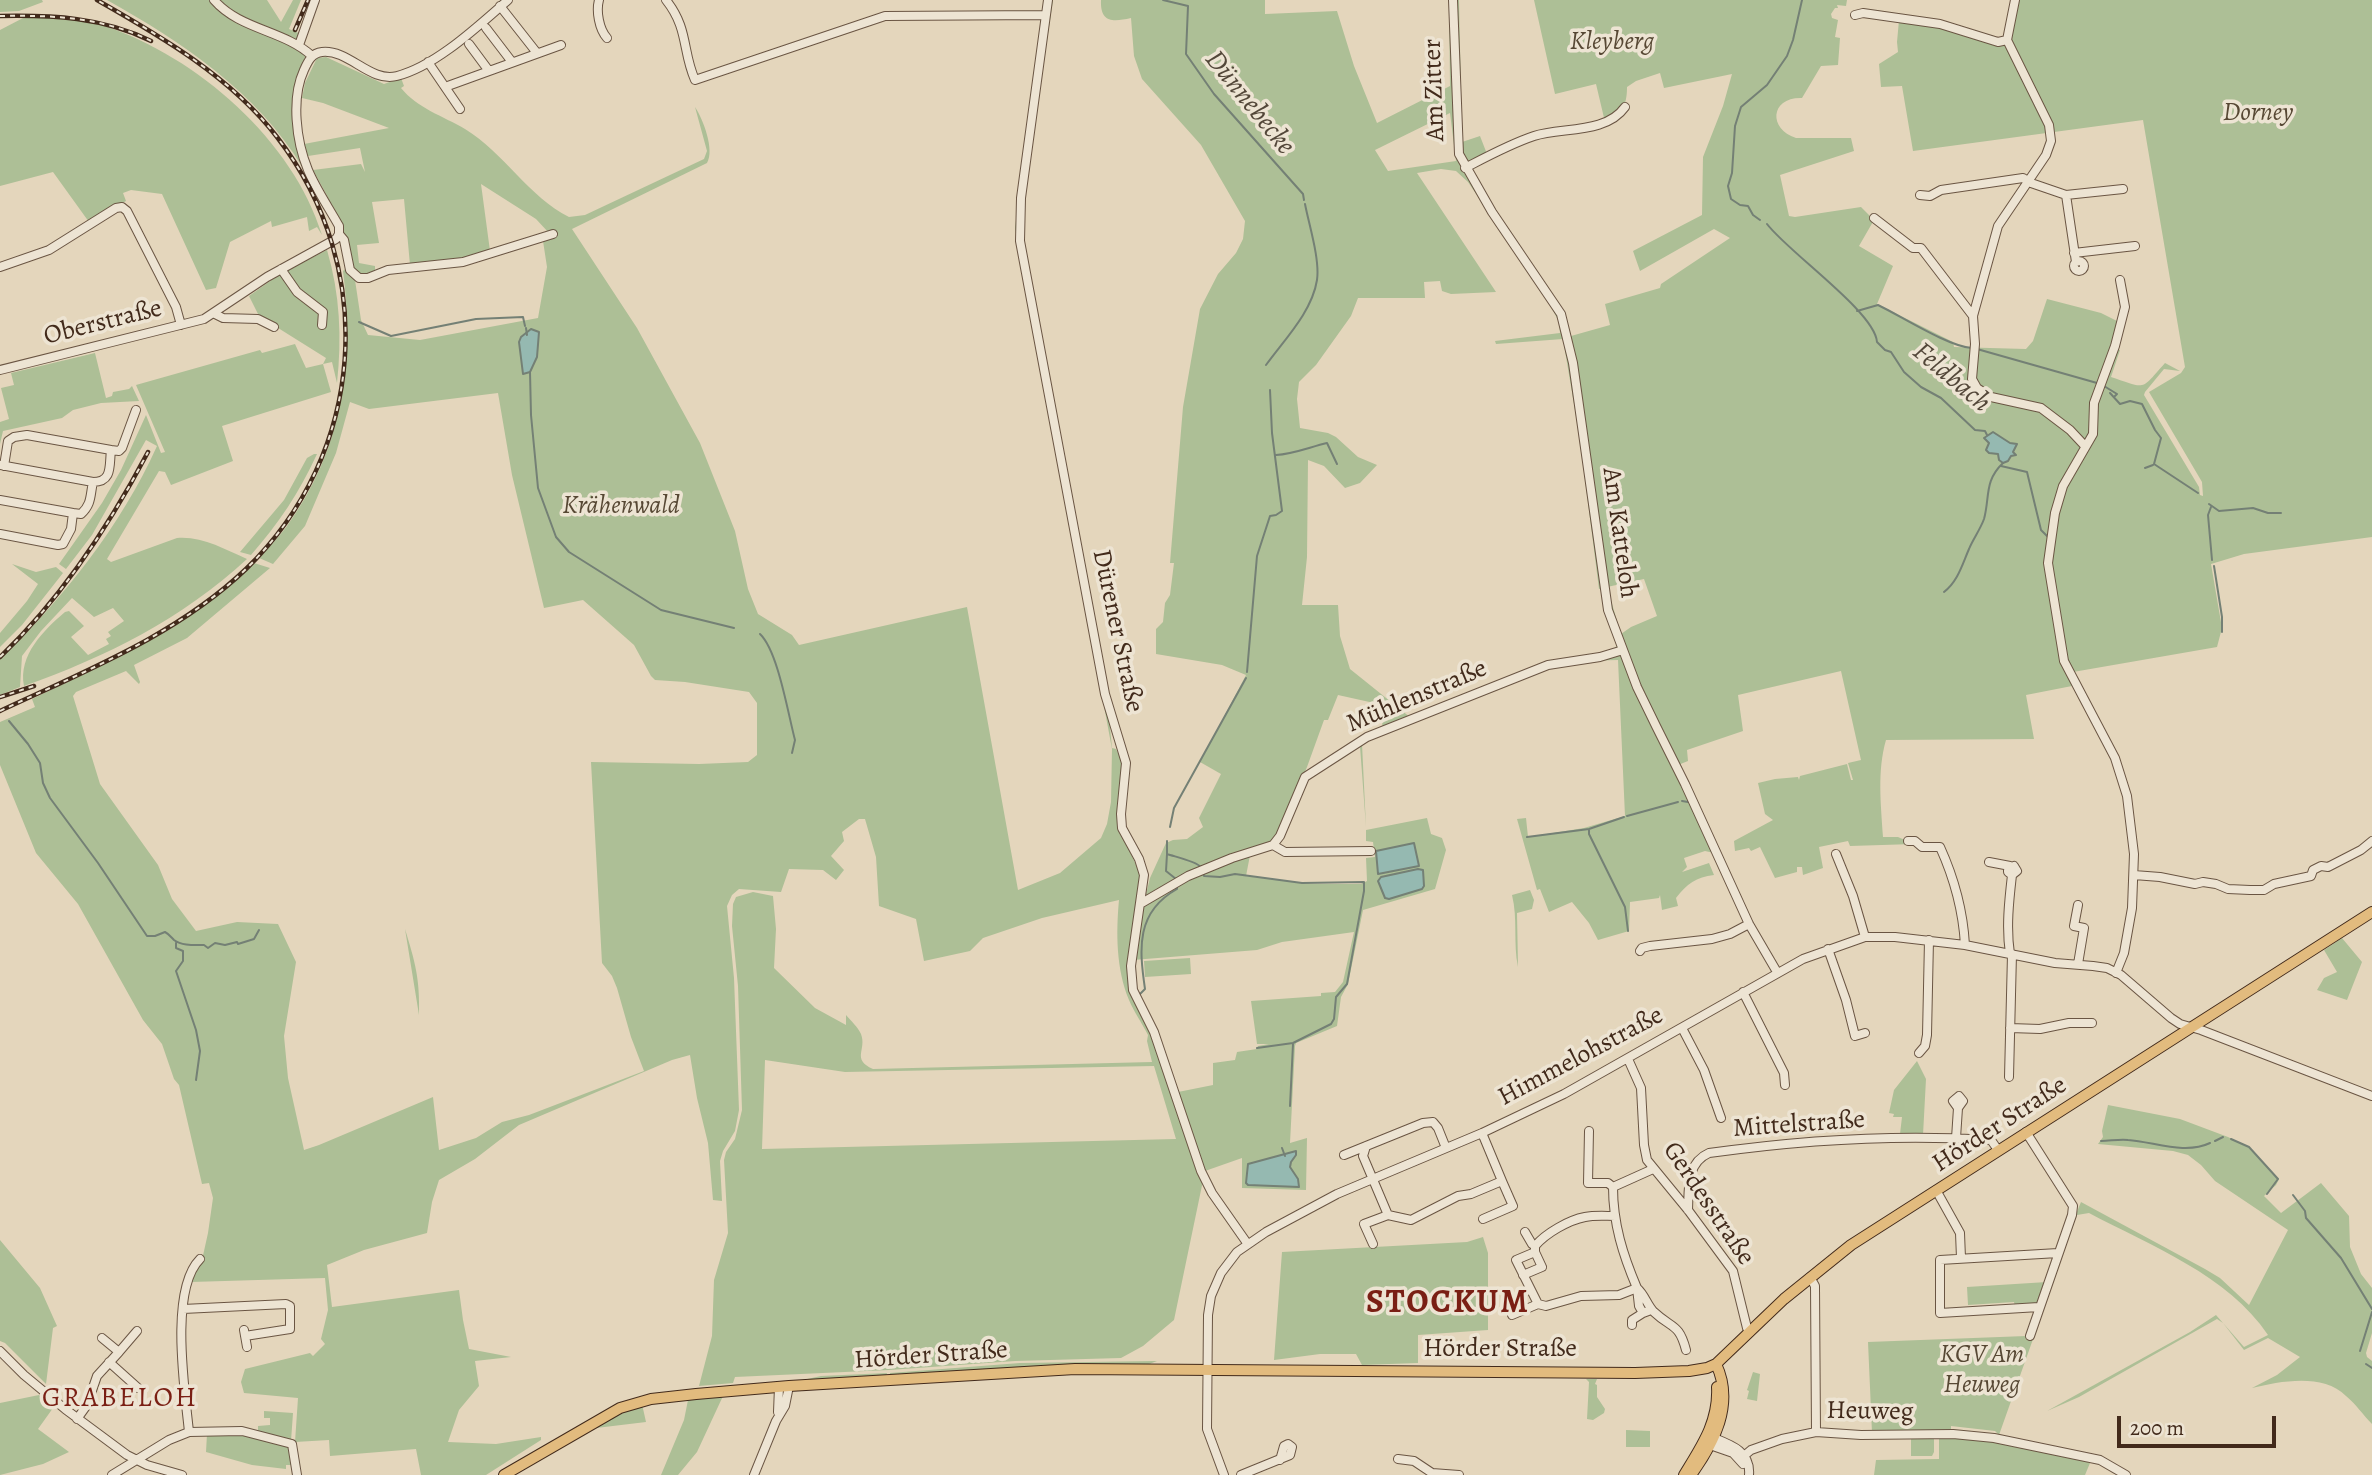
<!DOCTYPE html>
<meta charset="utf-8">
<style>
body{margin:0}
#map{position:relative;width:2372px;height:1475px;overflow:hidden;background:#e4d6bc;font-family:Alegreya,serif}
canvas{display:block}
.scale{position:absolute;left:2117px;top:1416px;width:159px;height:32px;box-sizing:border-box;border:4px solid #422a1b;border-top:0;padding-left:9px;font-size:21px;line-height:24px;white-space:nowrap;color:#422a1b;-webkit-text-stroke:5px #ede4d3;paint-order:stroke}
</style>
<div id="map">
<canvas width="2372" height="1475"></canvas>
<div class="scale">200 m</div>
</div>
<script>
const ctx = document.querySelector('canvas').getContext('2d');
ctx.lineJoin = 'round';
function fill(path, color) { ctx.fillStyle = color; ctx.fill(path, 'evenodd'); }
function trace(path, color, width, dash) { ctx.strokeStyle = color; ctx.lineWidth = width; ctx.lineCap = dash ? 'butt' : 'round'; ctx.setLineDash(dash || []); ctx.stroke(path); }
function drawText(font, color, halo, rows, align = 'center') {
  ctx.font = font + ' Alegreya,serif'; ctx.lineWidth = 7; ctx.setLineDash([]); ctx.textBaseline = 'middle'; ctx.strokeStyle = halo; ctx.fillStyle = color; for (const [text, x, y, turn = 0] of rows) {
    ctx.save(); ctx.translate(x, y); ctx.rotate((+turn || 0) * Math.PI / 180); ctx.textAlign = isNaN(turn) ? turn : align; if (halo) ctx.strokeText(text, 0, 0); ctx.fillText(text, 0, 0); ctx.restore();
  }
}
fill(new Path2D(`
 M0 0H42L43 2 19 11 0 12Z
 M107 0H211L237 21 295 46 306 53C304 65 297 73 295 84 291 113 297 141 303 168 257 92 182 42 107 0Z
 M219 0H267L281 22 293 0H301L289 29 301 34 297 40 293 41C271 32 233 19 219 0Z
 M1050 0H1053L1024 196V245L1087 581 1082 582 1109 717 1112 748 1116 749 1123 763 1118 825 1141 876 1139 896 1145 898 1150 878 1166 843 1173 840 1187 839 1203 827 1199 818 1221 774 1200 762 1246 675 1222 665 1156 654V629L1163 622 1165 603 1170 595 1174 563H1170L1183 407 1200 309 1218 274 1236 253 1243 239 1245 221 1201 145 1142 79 1134 56 1131 18C1113 22 1100 23 1101 0H1265V14L1337 11 1354 66 1377 123 1450 86 1449 0H1459L1462 142 1480 136 1487 154 1530 139 1472 169 1497 213 1562 309 1571 336 1610 325 1605 304 1660 288 1661 284 1730 238 1714 229 1640 271 1633 251 1702 215 1703 157 1723 106 1732 74 1664 88 1660 73 1636 81 1627 87C1627 106 1622 114 1605 122L1596 84 1555 94 1534 0H1847L1846 6 1837 5 1838 8H1835L1831 14 1832 18 1838 20 1835 37 1840 38 1838 65 1821 66 1802 98C1770 97 1768 129 1796 138H1851L1854 151 1780 175 1789 216 1795 217 1861 207 1874 220 1859 246 1893 266 1877 304 1953 342 1954 347 2026 349 2033 341 2047 299 2101 313 2119 322 2112 347 2120 350 2111 377C2147 389 2140 391 2165 363L2180 371 2164 369 2145 392 2144 395 2199 487 2200 495 2203 496 2202 482 2149 392 2181 373 2185 367 2143 120 1913 151 1902 86 1881 87 1879 64 1898 52 1897 42 1899 20H1902L1939 26 2002 46 2010 42V32L2019 0H2372V537L2244 554 2211 564 2222 628 2217 647 2073 672 2065 658H2061L2072 686 2026 695 2034 739 1886 740C1877 771 1881 804 1883 837H1898L1914 844 1850 846 1848 841 1819 847 1823 868 1803 875 1802 867H1797V872L1775 878 1760 847 1751 851 1749 848 1735 851 1734 841 1773 820 1765 814 1758 783 1775 779 1798 777 1799 780 1800 776 1847 764 1851 780H1853L1848 763 1861 760 1841 671 1738 695 1743 731 1687 750 1688 761 1678 765 1690 802 1714 853 1705 851 1684 858 1687 867 1682 872 1709 863 1714 875C1696 877 1687 884 1676 898L1678 906 1662 910 1660 895 1659 898 1630 902 1629 931 1598 940 1589 923 1572 902 1549 912 1540 889 1537 890 1517 819 1526 818 1528 837 1584 828 1625 816 1618 660 1580 661 1552 667 1382 733 1362 744 1366 827 1360 746 1312 775 1363 742 1382 732 1383 705 1338 695 1328 720H1324L1307 767 1278 836 1272 844 1251 850 1246 876 1311 884H1361L1367 881 1366 858 1375 857 1373 842 1366 841V830L1427 818 1431 834 1442 838 1446 850 1435 889 1363 910 1348 984 1341 997 1337 1026 1296 1043 1295 1046 1290 1143 1307 1138 1306 1190 1242 1188V1158L1205 1171 1174 1320 1143 1346 1121 1358 1015 1361 889 1370 735 1377 733 1383 699 1386 712 1336 714 1280 728 1233 724 1160 726 1152 735 1139 742 1110 738 986 732 926 733 904 736 897 753 892 773 896 776 929 774 968 815 1008 846 1025V1015C851 1021 858 1027 861 1034 867 1050 851 1059 873 1069L1152 1062 1147 1041 1148 1035C1142 1023 1134 1012 1129 1000 1116 969 1116 932 1119 900L1042 918 983 938 970 951 924 961 916 919 879 906 876 857 865 819H859L842 832 844 841 831 856 844 870 836 880 823 870 789 869 781 892 739 889 732 895 727 906 734 978 739 1110 735 1131 723 1151 720 1161 722 1201 713 1200 708 1143 697 1098 690 1055 672 1060 519 1125 475 1159 439 1180 432 1202 427 1233 364 1250 327 1265 332 1307 459 1290 463 1320 469 1349 511 1357 475 1361 479 1386 459 1410 448 1442 496 1444 541 1437V1440L486 1475H421L416 1449 330 1456 329 1440 295 1442 298 1398 244 1393 241 1382 245 1369 310 1353 313 1356 325 1344 321 1339 328 1310 325 1278 191 1282 202 1260 208 1233 213 1198 209 1183 202 1184 179 1085 174 1079 162 1044 143 1020 78 904 36 853 0 765V722L35 707 32 699C110 662 192 625 254 563L270 568 187 638 134 665 140 682 139 684 126 671 76 692 73 696 100 784 158 865 172 899 196 931 237 922 278 924 296 962 284 1036 288 1078 304 1150 319 1145 433 1097 439 1150 476 1138 502 1122 529 1115 644 1071 631 1037 617 988 612 976 602 963 591 762 699 764 748 762 757 755V703L749 692 685 682 655 680 651 676 634 645 583 600 544 608 512 475 498 393 369 409 350 402 336 453 305 526 273 564 259 558C269 547 279 537 287 526 342 450 355 362 343 271L352 263C346 228 330 201 313 170L361 164 365 172 360 148 308 156 304 144 389 128 323 103 302 98 305 83 317 58 326 57 384 84 401 78 404 86 401 88C417 108 443 116 465 129 504 153 529 197 569 217L585 215 704 159 707 151 695 107C703 119 715 150 707 163L572 229 637 328 700 443 735 531 748 589 758 614 792 635 799 645 967 607 1018 890 1060 873 1101 838 1107 824 1111 802 1112 749 1015 228 1038 44 1044 43ZM1450 113 1456 161 1388 171 1375 150ZM1441 169 1456 171 1468 182 1548 301 1559 322 1560 333 1495 341 1496 344 1563 339 1580 440 1599 589 1605 588 1610 608 1620 639 1614 650 1599 654 1543 664 1411 718 1350 669 1340 636 1338 605H1302L1307 557 1308 460 1324 466 1345 488 1360 483 1377 465 1358 457 1336 437 1328 433 1300 428 1297 399 1299 382 1316 365 1351 316 1358 298H1425L1424 282 1440 281 1442 291 1451 294 1496 292 1417 173ZM481 184 536 219 549 233 543 241 547 267 538 318 420 340 368 335 361 320 355 280 359 275 375 273V266L359 263 357 245 379 243 372 202 404 199 410 265 468 258 490 251ZM531 329 539 332 537 357 530 372 523 374 519 342 521 337ZM1644 579 1657 616 1631 627 1621 634 1607 587ZM1414 844 1419 866 1378 874 1376 851ZM1354 932 1343 982 1335 992 1321 993V996L1251 1001 1257 1044H1269L1258 1046 1257 1049 1237 1052 1235 1060 1213 1063V1085L1178 1092C1174 1082 1171 1071 1167 1061 1151 1022 1125 1006 1133 960L1257 950 1282 942ZM765 1060 845 1072 1154 1066 1176 1139 762 1149Z
 M25 17C51 18 80 18 105 26 197 57 293 140 322 235L317 227 309 231 307 217 272 227 271 221 230 242 216 288 206 290 162 194 131 190 123 193 126 201 89 222 53 172 0 186V30Z
 M327 250C340 294 342 338 337 383L332 362 323 364 331 392 222 426 233 461 171 485 165 472 159 471 107 559 111 562 177 538C202 536 224 549 247 559 182 619 106 657 24 686 18 655 44 630 65 612L69 611 84 626 71 637 88 655 109 644 106 639 111 636 108 632 124 621 113 608 94 617 72 598 41 631 22 656 20 687 0 695V659C63 599 121 526 157 446L146 440 92 535 66 569 59 564 102 503 121 470 146 415 161 453 165 452 136 385 260 350 262 353 295 344 306 368 323 364 326 358 259 316 249 296 280 274Z
 M95 353 106 398 112 396 113 392 129 389 132 386 139 401 101 403 73 410 62 418 3 431 0 444V422L9 419 1 388 14 385 11 373Z
 M314 454H317C299 493 279 523 251 555L240 552 284 500 307 458Z
 M12 564 36 572 56 567 63 573 22 625 0 647V633L27 601 38 584Z
 M1530 890 1534 900 1532 909 1517 913 1518 967C1513 943 1518 919 1512 895Z
 M405 929C415 962 420 978 419 1015Z
 M2342 938 2362 962 2347 1000 2317 990 2324 978 2337 972 2324 950Z
 M1190 958 1191 974 1145 977 1144 961Z
 M1917 1061 1926 1079 1923 1135 1900 1134 1902 1117H1893L1894 1114 1889 1113 1894 1090Z
 M2108 1105 2180 1119 2228 1137 2248 1147 2279 1179 2276 1185 2264 1196 2281 1213 2321 1183 2349 1216 2350 1247 2361 1274 2372 1288V1333L2366 1353 2367 1357 2372 1361V1424C2363 1415 2356 1404 2346 1396 2323 1373 2281 1381 2252 1388L2277 1375 2300 1357 2268 1338 2244 1350 2223 1323 2217 1319 2079 1397 2047 1411 2190 1332 2216 1315 2244 1347 2268 1335C2228 1275 2151 1246 2089 1213L2077 1215 1999 1435 1995 1431 1951 1426V1432L1872 1433 1868 1342 2026 1336 2081 1202 2205 1269 2220 1278 2249 1305 2288 1230 2215 1181 2201 1165 2188 1155 2173 1151 2098 1144 2103 1137 2102 1131Z
 M1483 1237 1488 1253V1330L1418 1335V1363L1362 1365 1356 1354H1320L1274 1360 1282 1252 1467 1242Z
 M0 1240 40 1288 57 1326 53 1328 46 1384 5 1343 0 1341Z
 M2047 1282 2037 1305 2015 1307 2014 1302 1968 1305 1967 1287Z
 M1157 1361 1144 1366 890 1375V1373L1020 1363Z
 M1753 1372 1760 1374 1757 1401 1747 1399 1749 1391 1747 1390Z
 M887 1373 886 1377 798 1381 821 1376Z
 M1586 1379H1597L1595 1384 1597 1385V1397L1605 1409 1604 1413 1593 1420 1587 1419 1589 1382Z
 M39 1395 53 1408 38 1429 69 1452 43 1464 0 1475V1403Z
 M723 1396 697 1452 678 1475H661L684 1420 688 1400Z
 M642 1404 646 1422 588 1429Z
 M264 1411 293 1413 291 1441 258 1431V1426L270 1425V1418H264Z
 M1626 1430 1650 1431V1447H1626Z
 M207 1434 245 1435 289 1447 292 1465H286V1469L252 1465 206 1452Z
 M1939 1436 1998 1441 2082 1459 2090 1463 2085 1475H1874L1876 1460 1939 1459Z
 M1911 1437H1934V1452L1932 1456H1911Z`), '#adbf96');
const water = new Path2D(`
 M531 329 539 332 537 357 530 372 523 374 519 342 521 337Z
 M1993 432 2010 443 2017 444 2013 452 2016 455 2011 456 2008 461 2003 463 1999 460 1998 454 1989 453 1986 450 1989 443 1984 438Z
 M1414 843 1419 866 1378 874 1376 851Z
 M1418 869 1423 870 1424 886 1422 889 1389 899 1385 898 1378 881 1381 877Z
 M1296 1151V1155L1291 1162 1290 1167 1298 1179 1299 1187 1248 1185 1246 1183 1248 1164Z`);
fill(water, '#95b9b1');
trace(water, '#748075', 2);
trace(new Path2D(`
 M1163 0 1188 6 1186 54 1214 94 1303 194 1304 200
 M1760 220 1753 215 1748 206 1740 205 1731 199 1728 186 1732 173 1735 126 1741 107 1767 85 1787 56 1793 40 1802 0
 M1767 224C1788 252 1875 312 1877 342L1885 350 1891 352 1904 372 1921 387 1941 398 1975 430 1985 431 1987 435
 M1857 311 1878 305C1901 316 1949 347 1972 348
 M359 322 391 336 476 319 523 317 525 326
 M526 328 527 335
 M1977 349 2097 383
 M1266 365C1284 340 1312 312 1317 280 1320 259 1309 225 1305 204
 M530 372 531 415 538 488 556 537 569 552 661 610 734 628
 M2104 386 2117 394 2115 396
 M2110 393 2120 404 2130 401 2142 404 2155 430 2161 438 2154 464 2198 493
 M1276 455C1293 454 1310 447 1327 443L1337 464
 M2001 466 2027 472 2041 530 2048 537
 M2145 468 2153 465
 M2209 504 2219 511 2253 508 2268 513H2281
 M2211 507 2208 515 2212 560
 M2214 566 2222 617V632
 M1944 592C1958 581 1962 565 1969 549 1973 539 1980 530 1984 519 1990 497 1984 481 2003 463
 M760 634C778 651 788 714 795 740L792 753
 M1247 672 1257 556 1270 516 1276 515 1282 511 1272 433 1270 390
 M9 721 28 744 40 763 43 783 50 798 98 863 147 936H155L165 932C169 934 171 937 174 940 182 946 194 945 204 945L208 948 215 943 225 945 237 942 238 944 254 939 259 930
 M1682 801 1688 802
 M1627 816 1678 802
 M1170 827 1174 808 1246 678
 M1589 829V834L1625 907 1628 931
 M1527 837 1589 829 1624 817
 M1167 841V854C1176 857 1195 861 1201 867
 M1167 854 1166 871 1176 879
 M1203 873 1204 876 1220 877 1235 874 1302 883 1364 882V891L1347 984 1336 997 1334 1019 1331 1024 1293 1043 1257 1048
 M176 943V948L183 951V961L176 971 196 1030 200 1051 196 1080
 M1140 994 1145 989C1139 948 1136 912 1177 889V887
 M1290 1106 1293 1044
 M2231 1139 2249 1147 2278 1179 2267 1194
 M2101 1141C2110 1141 2119 1139 2128 1140 2155 1142 2185 1155 2210 1143
 M2215 1141 2223 1137
 M1282 1148 1285 1156
 M2293 1195 2305 1211 2306 1218 2341 1258 2372 1309
 M2360 1351 2372 1312
 M2366 1364 2372 1368`), '#748075', 2);
const minor = new Path2D(`
 M214 0C240 30 284 30 312 56
 M508 0C478 26 436 66 397 76 370 83 349 49 322 52 312 53 308 61 304 70 291 98 296 141 308 170 316 189 329 208 339 226V234L344 240 350 270 359 278H368L388 270 463 262 553 234
 M599 0C596 11 599 29 607 38
 M666 0C689 29 682 51 695 80L885 16 1046 15
 M1048 0 1021 198 1020 241 1105 694 1126 763 1121 814 1122 828 1139 859 1144 875 1131 966 1133 990 1154 1032 1201 1171 1212 1193 1247 1243
 M1453 0 1459 154 1492 212 1561 314 1573 363 1608 610 1637 687 1656 726 1685 784 1749 924 1777 972
 M2015 0 2007 40 2049 125 2051 141 2046 155 1998 226 1973 316 1975 344 1972 379 1977 388 1991 397 2041 408 2070 430 2085 446
 M500 6 537 53
 M1855 15 1863 13 1940 24 1998 42 2007 40
 M486 28 512 62
 M469 44 489 71
 M299 45 315 0
 M428 62 460 109
 M445 87 561 45
 M1465 168C1488 156 1510 144 1534 136 1562 127 1606 134 1625 107
 M1920 195 1930 196 1941 190 2023 178 2031 183 2066 195 2076 262
 M2066 195 2123 189
 M1874 218 1913 248H1921L1973 316
 M2074 253 2135 246
 M2074 266a5 5 0 1 1 10 0a5 5 0 1 1-10 0Z
 M0 267 49 250 116 208 122 207 127 211 176 307 181 325
 M281 269 297 292 323 312 322 325
 M215 314 223 318 258 319 274 327
 M0 370 204 319 267 277 336 239 339 234
 M0 465 93 482
 M4 466 8 441 14 437 27 435 111 450
 M0 500 73 513
 M0 534 58 545 63 544 71 529 73 513 81 514C92 504 90 495 93 482 113 482 109 465 111 450L119 451 122 448 136 410
 M1908 841H1915L1922 847H1940C1955 880 1963 910 1965 945
 M1273 845 1285 852 1371 851
 M1836 854 1853 896 1865 937
 M1989 862 2010 866
 M2134 875 2160 877 2195 884 2203 882 2216 884 2228 889 2250 890H2264L2274 884 2311 876 2313 870 2321 866 2328 867 2361 850 2372 841
 M1140 904 1188 876 1232 858 1273 845 1280 836 1305 777 1367 737 1548 665 1600 657 1623 650
 M2078 905 2074 926 2084 928 2078 964
 M1828 949 1846 1000 1855 1036 1865 1033
 M1640 951 1642 948 1650 946 1712 939 1730 934 1749 924
 M2010 954C2006 928 2009 901 2012 875L2017 871 2014 866 2008 869V872L2012 875
 M2116 973 2124 953 2132 908 2134 854 2127 796 2115 758 2064 661 2048 563 2055 513 2063 486 2093 434 2094 403 2115 346 2125 307 2120 280
 M1743 992 1784 1073 1785 1085
 M1682 1028 1704 1070 1721 1118
 M2010 1028 2040 1029 2069 1023H2092
 M1919 1053 1925 1046 1927 1035 1929 940
 M1628 1059 1641 1088 1644 1145 1647 1160 1688 1210 1733 1271 1747 1328 1750 1332
 M2009 1077 2012 954
 M1589 1131 1588 1183H1608L1613 1187
 M2026 1132 2073 1206 2072 1215 2030 1336
 M1482 1133 1502 1181
 M1956 1138 1958 1108 1963 1101 1959 1096 1953 1101 1958 1108
 M1366 1146 1363 1156 1388 1215 1411 1220 1458 1196 1471 1194 1502 1181 1513 1206 1483 1219
 M1344 1155 1423 1123 1433 1122 1438 1128 1446 1148
 M1936 1190 1960 1233 1961 1258
 M1688 1210C1689 1189 1686 1163 1709 1153 1801 1140 1898 1134 1991 1140L1998 1150
 M1525 1232 1532 1244 1535 1246
 M1373 1244 1364 1224 1388 1215
 M1523 1275 1542 1267 1535 1252
 M1810 1277 1815 1286 1816 1432
 M1637 1288C1645 1295 1647 1305 1654 1312 1672 1329 1679 1323 1686 1350
 M1637 1288 1639 1306 1643 1313 1651 1310
 M1538 1304 1516 1260 1535 1252V1246C1546 1233 1569 1220 1585 1217 1595 1215 1605 1216 1615 1216
 M2039 1307 1940 1313V1260L2058 1253
 M183 1309 286 1304 290 1306V1329L245 1336
 M1512 1315 1538 1304 1546 1306 1581 1296 1619 1295 1637 1288C1623 1255 1613 1224 1613 1187L1653 1169
 M1632 1325V1320L1643 1313
 M244 1330 247 1347
 M0 1351 24 1375 65 1409 127 1455 147 1465 182 1475
 M119 1352 137 1331
 M109 1362 138 1388
 M778 1412 779 1387
 M77 1419 87 1405 97 1376 119 1352 102 1338
 M189 1432C185 1391 169 1290 200 1259
 M1714 1438C1732 1445 1751 1452 1749 1475
 M1710 1445 1733 1453 1743 1464
 M1398 1459 1414 1461 1432 1473 1459 1475
 M1742 1462 1745 1455 1751 1450 1782 1439 1816 1432 1861 1435 1953 1434 1994 1438 2100 1460 2126 1475
 M112 1475 169 1440 189 1432 242 1431 292 1444 297 1475
 M754 1475 776 1421 785 1406 789 1386
 M1224 1475 1207 1429 1208 1315 1211 1296 1221 1273 1237 1252 1266 1232 1337 1194 1482 1133 1564 1094 1803 959 1865 937H1895L1965 945 2055 963 2093 966 2107 968 2121 975 2171 1018 2180 1024 2201 1030 2372 1096
 M1241 1475 1290 1455 1292 1447 1288 1444 1284 1446 1280 1460`);
const major = new Path2D(`
 M504 1475 620 1408 651 1399 696 1394 789 1386 1075 1369 1635 1373 1689 1371 1707 1368 1716 1364 1784 1299 1851 1245 2372 912
 M1684 1475C1701 1447 1719 1422 1717 1387
 M1691 1475C1714 1443 1735 1404 1716 1364`);
trace(minor, '#6a5543', 10);
trace(major, '#422a1b', 12);
trace(minor, '#ede4d3', 8);
trace(major, '#e2bb7e', 10);
const rail = new Path2D(`
 M0 16C52 15 103 17 151 41
 M295 30 308 0
 M0 657C61 599 109 526 148 452
 M0 697 34 686
 M0 711C85 671 177 635 246 569 366 453 379 269 277 137 231 77 162 37 97 0`);
trace(rail, '#422a1b', 4.5);
trace(rail, '#ede4d3', 2, [5]);
drawText('italic 26px', '#574834', '#ede4d3', [
 ["Kleyberg",1612,43],
 ["Dorney",2258,114],
 ["Krähenwald",621,507],
 ["KGV Am",1982,1356],
 ["Heuweg",1982,1386]
]);
drawText('26px', '#422a1b', '#ede4d3', [
 ["Am Zitter",1435,90,-92],
 ["Oberstraße",103,323,-14],
 ["Am Katteloh",1619,533,82],
 ["Dürener Straße",1117,631,78],
 ["Mühlenstraße",1417,697,-23],
 ["Himmelohstraße",1581,1057,-28],
 ["Mittelstraße",1799,1125,-4],
 ["Hörder Straße",2000,1125,-33],
 ["Gerdesstraße",1708,1204,56],
 ["Hörder Straße",1500,1350],
 ["Hörder Straße",931,1356,-4],
 ["Heuweg",1870,1412,1]
]);
drawText('italic 28px', '#534739', '#ede4d3', [
 ["Dünnebecke",1249,103,51],
 ["Feldbach",1951,378,40]
]);
ctx.letterSpacing = '2px';
drawText('28px', '#7a1f14', '#ede4d3', [
 ["GRABELOH",120,1399]
]);
ctx.letterSpacing = '0px';
ctx.letterSpacing = '2px';
drawText('bold 33px', '#7a1f14', '#ede4d3', [
 ["STOCKUM",1448,1304]
]);
ctx.letterSpacing = '0px';
</script>
